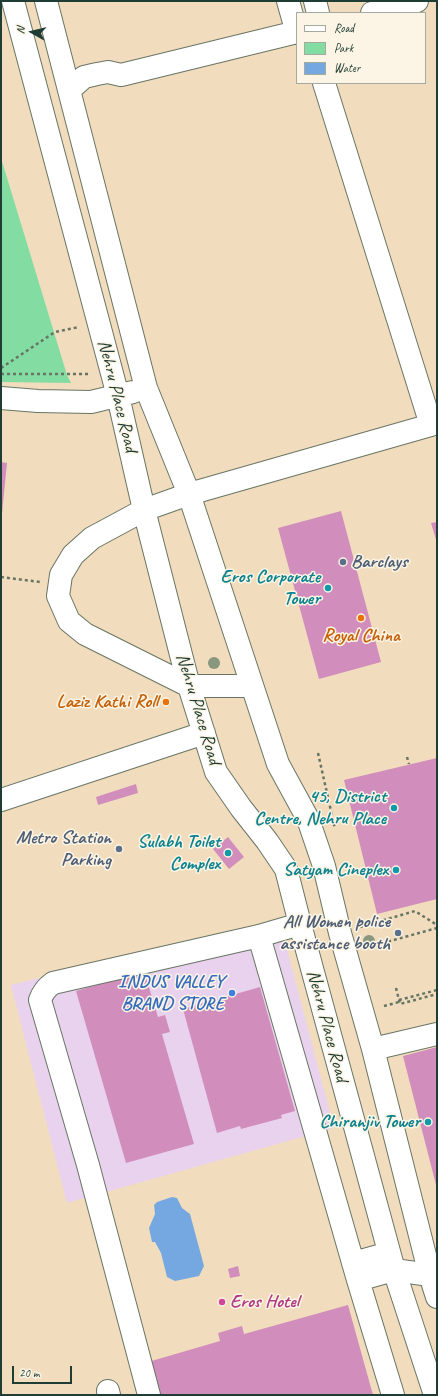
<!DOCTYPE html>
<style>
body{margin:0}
#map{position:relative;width:438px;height:1396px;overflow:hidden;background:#f1ddbd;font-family:Caveat,sans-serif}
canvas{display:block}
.frame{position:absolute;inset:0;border:2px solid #1f3d34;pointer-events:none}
.legend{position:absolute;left:296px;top:12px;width:130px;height:72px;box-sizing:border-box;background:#fcf5e5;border:1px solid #a4ab9e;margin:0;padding:5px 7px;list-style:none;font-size:12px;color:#1f3d34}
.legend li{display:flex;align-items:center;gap:8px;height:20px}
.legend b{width:20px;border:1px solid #a4ab9e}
.north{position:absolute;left:12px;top:12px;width:40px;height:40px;-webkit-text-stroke:3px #fcf5e5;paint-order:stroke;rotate:278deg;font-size:11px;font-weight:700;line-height:16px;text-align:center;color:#1f3d34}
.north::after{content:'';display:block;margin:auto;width:14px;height:18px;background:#1f3d34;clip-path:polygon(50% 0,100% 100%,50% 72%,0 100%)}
.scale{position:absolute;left:12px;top:1366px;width:60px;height:18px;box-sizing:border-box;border:2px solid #1f3d34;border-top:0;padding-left:5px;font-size:12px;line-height:14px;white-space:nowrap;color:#1f3d34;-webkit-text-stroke:3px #fcf5e5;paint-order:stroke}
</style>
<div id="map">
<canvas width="438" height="1396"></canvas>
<div class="frame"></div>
<ul class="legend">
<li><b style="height:5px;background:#fff"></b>Road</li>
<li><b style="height:11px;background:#83dda3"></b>Park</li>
<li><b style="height:11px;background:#75a8e1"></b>Water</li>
</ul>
<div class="north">N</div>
<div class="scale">20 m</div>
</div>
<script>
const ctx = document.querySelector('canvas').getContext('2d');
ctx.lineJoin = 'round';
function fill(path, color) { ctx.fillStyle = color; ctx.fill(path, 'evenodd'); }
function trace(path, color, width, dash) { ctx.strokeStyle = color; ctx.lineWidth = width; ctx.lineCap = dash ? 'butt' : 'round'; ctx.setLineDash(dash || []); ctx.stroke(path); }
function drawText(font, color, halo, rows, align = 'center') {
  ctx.font = font + ' Caveat,sans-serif'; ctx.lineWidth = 3; ctx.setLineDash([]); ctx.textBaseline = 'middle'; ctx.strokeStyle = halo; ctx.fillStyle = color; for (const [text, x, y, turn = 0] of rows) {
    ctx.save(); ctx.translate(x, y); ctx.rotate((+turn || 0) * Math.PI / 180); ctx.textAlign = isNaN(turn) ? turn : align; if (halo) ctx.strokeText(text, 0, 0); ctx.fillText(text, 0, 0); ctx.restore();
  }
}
fill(new Path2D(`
 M279 919 334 1128 67 1203 11 985Z`), '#e8d2ee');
fill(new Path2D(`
 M1 158 67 375 71 383 1 382Z`), '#83dda3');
fill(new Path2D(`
 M172 1197 177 1198 182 1208 190 1214 204 1266 199 1276 175 1281 167 1277 161 1253 155 1242H152L149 1228 155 1214 154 1205 157 1202Z`), '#75a8e1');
fill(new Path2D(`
 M1 462 7 463 2 514H1Z
 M341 511 381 662 319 679 278 528Z
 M437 522V543L431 523Z
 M437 758V899L377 914 344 780Z
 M136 784 138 793 98 805 96 797Z
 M228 837 244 857 229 869 213 849Z
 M144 971 158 1017 165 1015 170 1032 162 1034 194 1144 126 1163 76 991Z
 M260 987 295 1111 281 1115 282 1118 241 1129 240 1126 217 1133 183 1009Z
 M437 1047V1185H436L403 1056Z
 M238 1266 240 1276 230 1278 228 1269Z
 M348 1305 373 1395H157L148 1362 220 1341 218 1333 242 1326 244 1334Z`), '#d18ebc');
const minor = new Path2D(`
 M13 1 118 396 144 510 189 686 216 772 241 808 267 841 286 869 301 928 394 1270 435 1395
 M46 1 146 388 189 494 278 764 308 819 324 866 340 933 373 1049 430 1275 437 1297
 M288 1 297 33
 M315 1 318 13
 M372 13 417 1
 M75 85 84 77 97 74 108 72 121 75 297 32
 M1 398 38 401 91 402 133 392
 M252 686H189L85 634 69 621 58 596 61 575 73 555 92 538 144 510 189 494 431 425 324 83
 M1 800 204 733
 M259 936 358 1280 393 1395
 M373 1049 437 1034
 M353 1263 389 1253
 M358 1280 394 1270 430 1275 437 1273
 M108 1391 109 1395
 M149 1395 88 1165 40 1000C43 992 46 988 53 983L259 936 300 924`);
trace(minor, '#687564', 24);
trace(new Path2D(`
 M1 368 55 332 79 327
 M1 374H90
 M1 577 40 582
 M318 753 335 829
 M407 757 409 764
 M360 927 415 911 437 925
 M365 948 437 928
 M396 988 400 1004 437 994
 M399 1000 437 990
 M384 1006 399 1002`), '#687564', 2.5, [3, 3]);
trace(minor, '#fff', 22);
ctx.fillStyle = '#88977e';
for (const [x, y] of [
 [214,663],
 [369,941]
]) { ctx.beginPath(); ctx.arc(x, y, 6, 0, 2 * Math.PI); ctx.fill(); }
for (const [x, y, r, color] of [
 [343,562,4,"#5c6f8a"],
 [328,588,4,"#0f9aa8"],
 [361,618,4,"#e8710a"],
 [166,702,4,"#e8710a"],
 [394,808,4,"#0f9aa8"],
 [119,849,4,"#5c6f8a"],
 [228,853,4,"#0f9aa8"],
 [396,870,4,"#0f9aa8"],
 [398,933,4,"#5c6f8a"],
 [232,993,4,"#3f7fe0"],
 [428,1122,4,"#0f9aa8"],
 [222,1302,4,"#d1479c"]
]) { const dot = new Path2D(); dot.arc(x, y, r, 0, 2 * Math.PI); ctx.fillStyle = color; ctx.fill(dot); trace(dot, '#fcf5e5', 1.5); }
drawText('19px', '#1f3d34', '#fcf5e5', [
 ["Nehru Place Road",117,396,76],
 ["Nehru Place Road",198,709,73],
 ["Nehru Place Road",327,1026,75]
]);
drawText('bold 19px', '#4e5e75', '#fcf5e5', [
 ["Barclays",351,562,"left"],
 ["Metro Station",111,838],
 ["Parking",111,860],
 ["All Women police",390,922],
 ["assistance booth",390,944]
], 'right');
drawText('bold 19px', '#0d838f', '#fcf5e5', [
 ["Eros Corporate",320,577],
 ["Tower",320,599],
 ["45, District",386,797],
 ["Centre, Nehru Place",386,819],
 ["Sulabh Toilet",220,842],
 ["Complex",220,864],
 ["Satyam Cineplex",388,870],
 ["Chiranjiv Tower",420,1122]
], 'right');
drawText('bold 19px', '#c56008', '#fcf5e5', [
 ["Royal China",361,636],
 ["Laziz Kathi Roll",158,702,"right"]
]);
drawText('bold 19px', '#366cbe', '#fcf5e5', [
 ["INDUS VALLEY",224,982],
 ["BRAND STORE",224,1004]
], 'right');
drawText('bold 19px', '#b23c85', '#fcf5e5', [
 ["Eros Hotel",230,1302]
], 'left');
</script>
